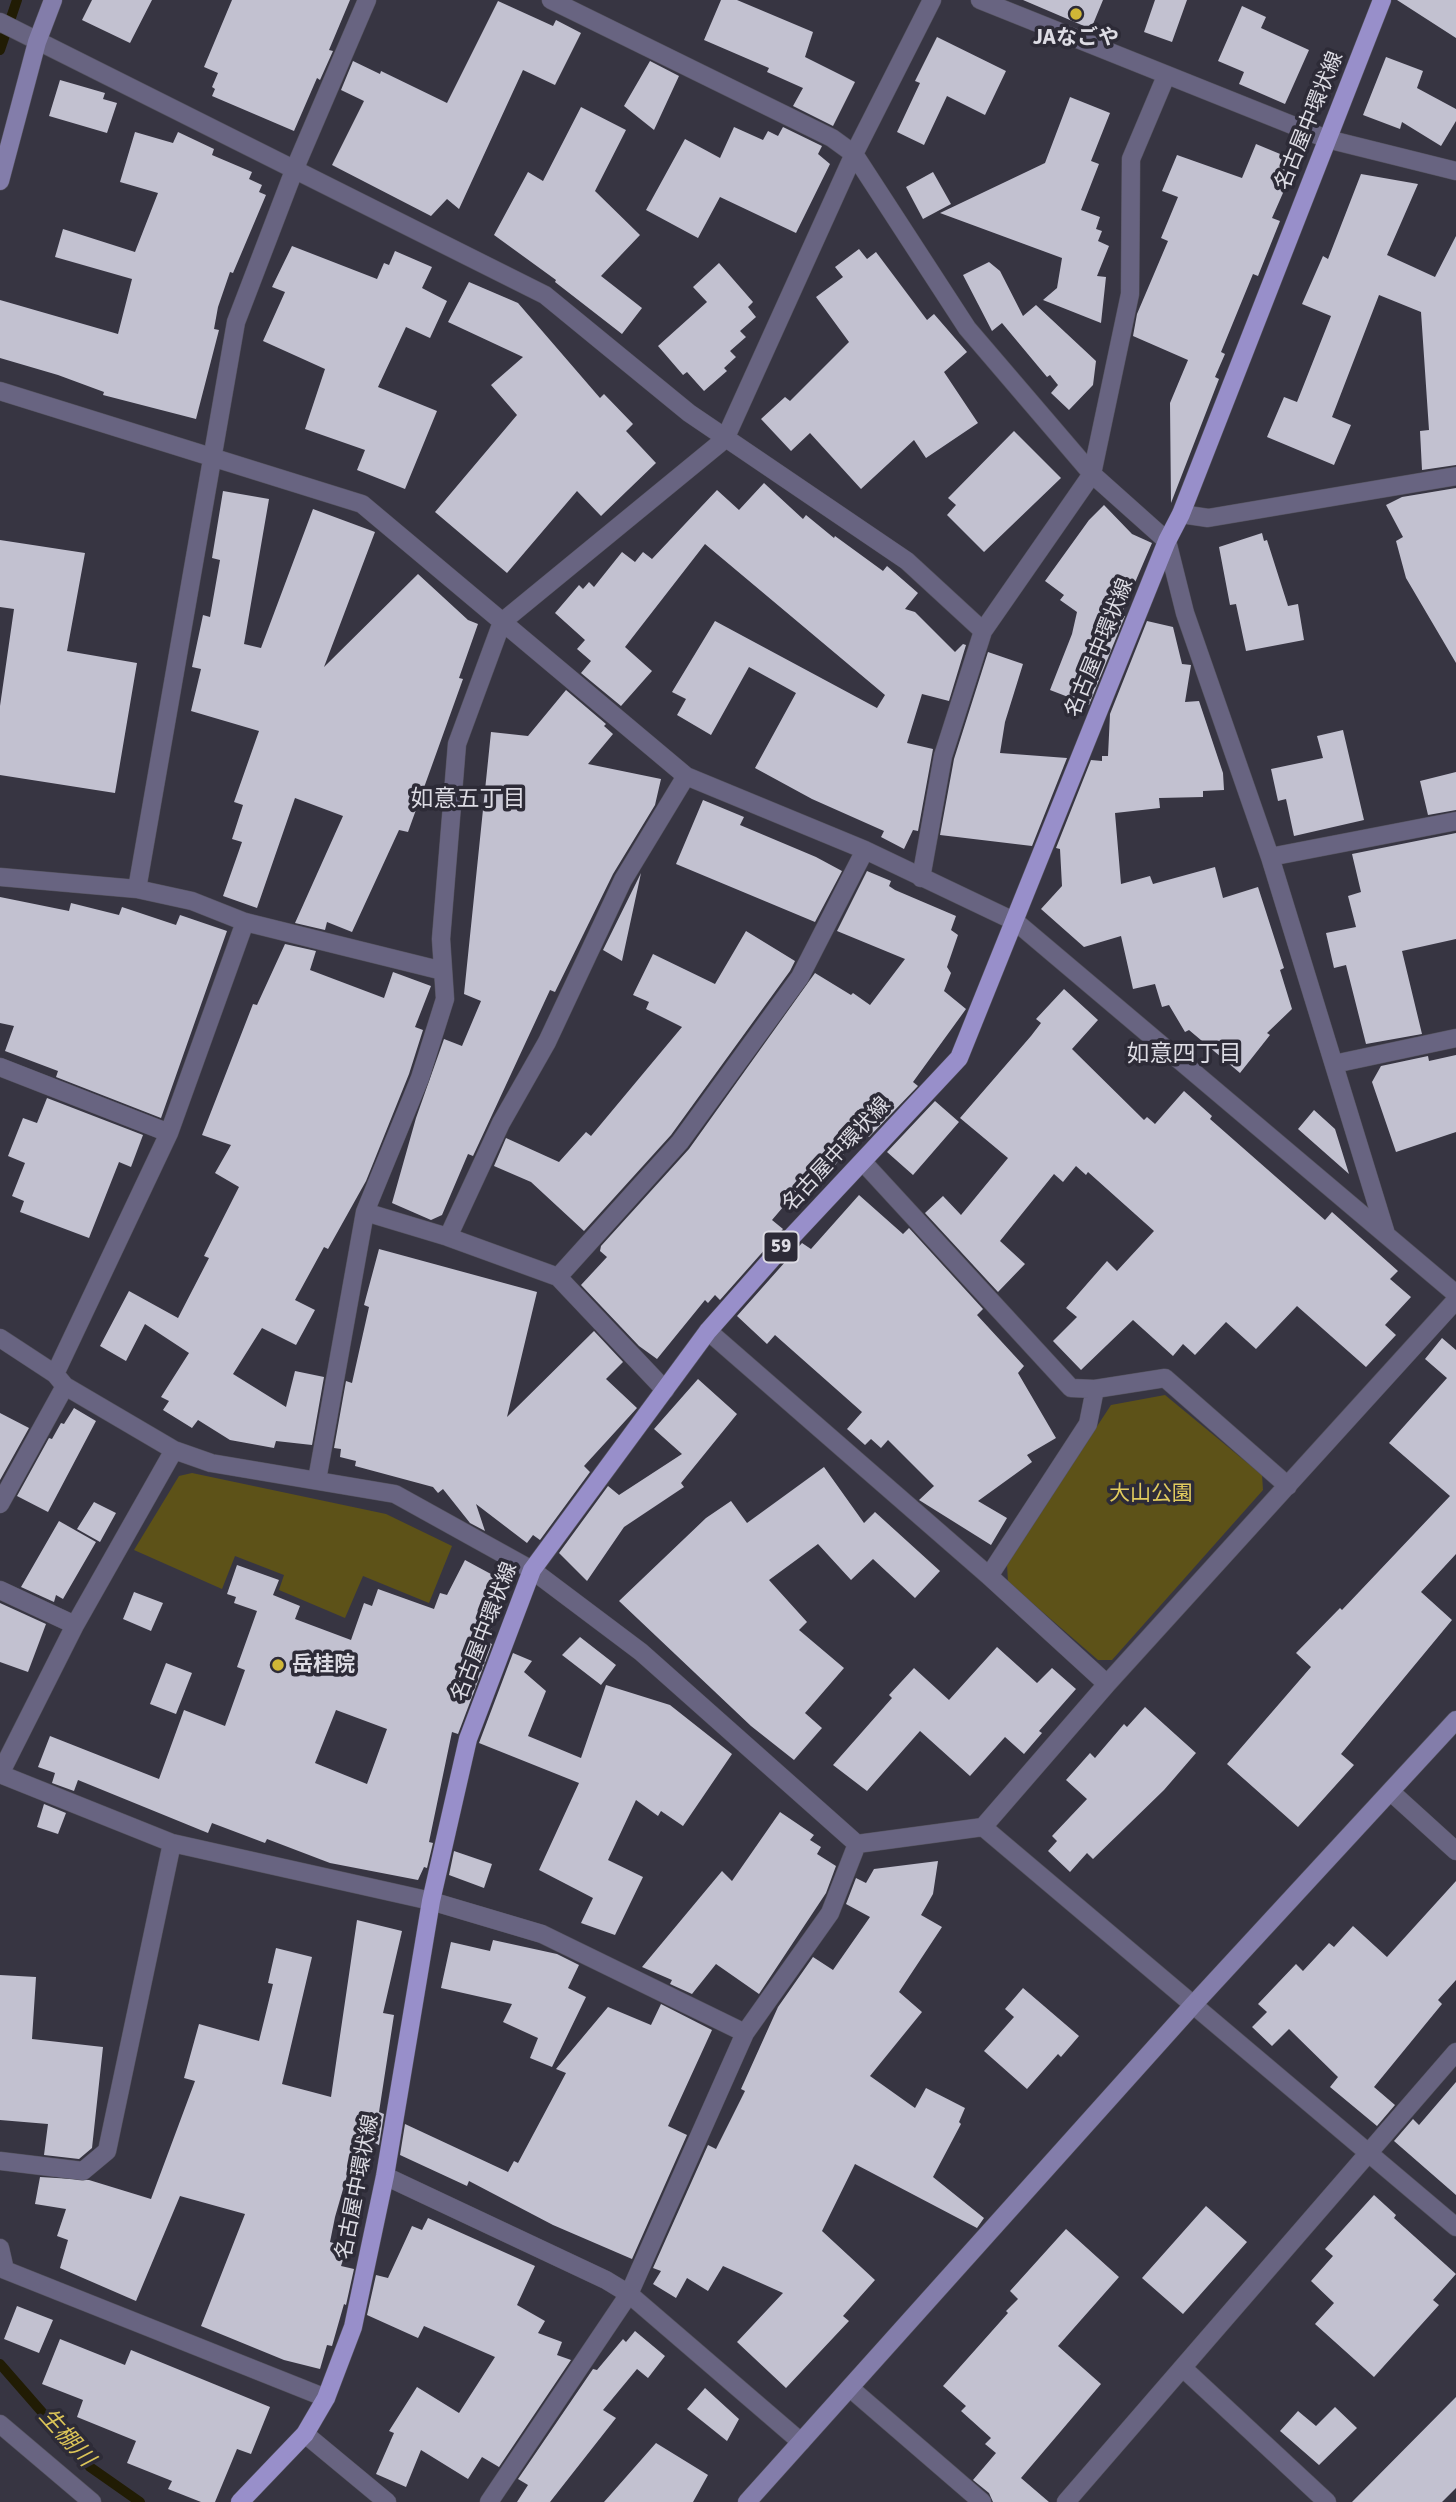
<!DOCTYPE html>
<meta charset="utf-8">
<style>
body{margin:0}
canvas{display:block;background:#373542}
</style>
<canvas width="1456" height="2502"></canvas>
<script>
const ctx = document.querySelector('canvas').getContext('2d');
ctx.lineJoin = 'round';
function fill(path, color) { ctx.fillStyle = color; ctx.fill(path, 'evenodd'); }
function trace(path, color, width, dash) { ctx.strokeStyle = color; ctx.lineWidth = width; ctx.lineCap = dash ? 'butt' : 'round'; ctx.setLineDash(dash || []); ctx.stroke(path); }
function drawText(font, color, halo, rows, align = 'center') {
  ctx.font = font + ' Signika,"Noto Sans JP",sans-serif'; ctx.lineWidth = 7; ctx.setLineDash([]); ctx.textBaseline = 'middle'; ctx.strokeStyle = halo; ctx.fillStyle = color; for (const [text, x, y, turn = 0] of rows) {
    ctx.save(); ctx.translate(x, y); ctx.rotate((+turn || 0) * Math.PI / 180); ctx.textAlign = isNaN(turn) ? turn : align; if (halo) ctx.strokeText(text, 0, 0); ctx.fillText(text, 0, 0); ctx.restore();
  }
}
fill(new Path2D(`
 M1165 1395 1262 1475 1263 1490 1112 1660H1098L1008 1582 1007 1564 1111 1405Z
 M192 1473 386 1514 452 1546 429 1603 363 1576 345 1618 279 1590 284 1575 235 1556 222 1589 134 1550 179 1476Z`), '#5d5218');
trace(new Path2D(`
 M0 50 17 0
 M0 2364 90 2467 140 2502`), '#211c04', 10);
fill(new Path2D(`
 M92 0H152L130 43 82 20Z
 M232 0H350L329 50 333 51 320 80 317 78 294 131 212 96 215 89 212 87 218 73 204 67Z
 M721 0H737L813 32 805 57 855 82 833 126 793 106 803 88 767 72 769 68 704 40Z
 M1023 0H1103L1091 29Z
 M1155 0H1187L1172 42 1144 32Z
 M1397 0H1456V38Z
 M498 1 553 26 556 20 581 33 555 85 523 70 459 209 447 199 431 216 332 165 364 101 341 90 353 61 380 74 381 71 447 103Z
 M1242 6 1266 17 1261 28 1309 50 1285 104 1239 84 1244 72 1218 61Z
 M937 37 1006 71 985 115 947 96 924 145 897 132 920 83 915 81Z
 M1386 57 1423 71 1417 88 1456 109V121L1441 146 1402 122 1400 129 1363 115Z
 M650 61 679 76 654 130 624 106Z
 M60 80 105 93 103 99 117 103 107 133 49 116Z
 M1070 97 1110 113 1091 161 1099 164 1081 210 1100 217 1096 229 1102 231 1098 241 1109 246 1097 276 1106 277 1101 323 1043 300 1057 288 1062 258 940 213 1045 163Z
 M581 107 626 130 595 191 640 235 601 276 642 308 622 334 555 282 556 280 494 235 528 172 543 181Z
 M734 127 763 140 768 131 778 136 783 127 822 146 818 154 830 164 796 233 720 197 698 238 646 210 685 139 720 158Z
 M135 132 173 143 178 132 214 149 212 155 252 172 249 179 262 185 259 192 266 195 233 273 230 272 218 307 214 329 219 330 196 419 103 395 104 392 58 375 0 358V300L118 334 132 279 55 257 63 229 135 252 158 193 120 182Z
 M1256 144 1297 161 1272 218 1280 221 1258 276 1253 274 1221 352 1225 354 1215 377 1219 379 1171 503 1170 403 1188 360 1133 336 1137 314 1168 241 1161 238 1178 197 1162 191 1177 155 1242 178Z
 M933 172 951 204 923 219 906 187Z
 M1361 174 1418 184 1387 255 1435 277 1456 236V465L1422 470 1420 431 1429 430 1421 312 1379 295 1332 417 1351 425 1334 465 1267 437 1284 397 1297 402 1331 316 1302 304 1323 256 1328 259Z
 M292 246 377 279 384 263 389 265 395 251 432 267 422 288 447 301 430 338 406 327 378 387 437 411 405 489 357 470 365 450 305 429 325 369 263 341 285 292 272 287Z
 M859 249 867 259 876 252 927 320 934 314 967 352 944 372 978 423 926 458 914 440 861 489 810 433 791 451 761 419 785 397 790 401 849 342 816 297 843 277 835 267Z
 M989 262 1000 271 1023 316 1036 305 1096 361 1093 385 1069 410 1051 393 1058 385 1050 375 1047 377 1002 323 992 331 963 275Z
 M719 263 753 302 748 307 756 317 740 331 746 337 730 351 736 357 724 368 727 371 704 391 687 372 683 375 658 346 707 302 693 287Z
 M469 282 518 303 600 398 604 394 633 424 626 431 656 463 601 516 577 491 507 573 435 512 517 415 491 385 523 357 448 322Z
 M1014 431 1061 478 984 552 947 515 956 505 948 498Z
 M764 483 803 519 806 515 834 538 835 536 883 571 887 566 918 593 905 609 915 612 955 652 963 644 966 645 949 701 922 694 907 743 933 749 918 831 913 830 904 849 881 837 884 831 812 799 755 768 796 693 749 667 711 735 677 715 686 699 672 692 715 621 877 708 885 695 705 544 625 647 652 671 621 706 581 673 591 661 577 649 585 640 555 613 579 585 583 589 589 582 594 587 622 552 635 562 643 552 652 559 717 490 739 510Z
 M1456 488V663L1406 578 1396 541 1403 537 1386 505 1402 497Z
 M223 491 269 499 244 644 261 648 313 509 375 532 324 667 418 574 468 620 478 624 459 678 463 679 408 832 399 830 352 932 327 922 325 930 295 923 343 816 295 798 257 908 223 896 242 842 232 839 243 805 234 802 259 731 191 711 201 669 192 667 203 615 210 617 220 560 212 558Z
 M1104 505 1132 534 1152 543 1121 615 1125 616 1089 705 1050 690 1072 634 1077 612 1060 600 1064 595 1045 581 1089 520Z
 M1262 533 1264 541 1267 540 1288 606 1298 604 1304 640 1246 651 1236 604 1230 605 1219 547Z
 M0 540 85 553 67 651 137 663 115 793 0 775V706L14 609 0 607Z
 M1147 621 1173 627 1182 664 1191 665 1185 702 1199 701 1223 773 1224 790 1203 791V797L1159 798 1160 808 1115 813 1121 884 1150 876 1153 884 1215 867 1223 898 1258 887 1284 968 1280 970 1292 1009 1267 1033 1270 1035 1240 1073 1189 1030 1185 1032 1169 1005 1162 1007 1155 984 1133 989 1121 936 1084 947 1041 909 1062 886 1060 849 1056 848 1091 760 1102 761V756H1108L1110 714Z
 M988 652 1023 664 1005 722 1000 753 1067 758 1032 846 940 835 954 759Z
 M566 690 606 724 604 726 613 734 588 764 661 779 655 805 613 874 555 992 550 990 473 1156 468 1154 442 1215 431 1220 392 1203 416 1118 444 1039 462 1046 481 1001 464 994 491 732 528 736Z
 M1343 730 1364 820 1294 836 1286 799 1278 801 1271 769 1323 758 1317 736Z
 M1456 772V810L1428 815 1420 781Z
 M703 800 744 817 740 825 816 857 842 871 815 922 676 864Z
 M1456 833V939L1402 951 1422 1034 1366 1044 1346 965 1334 968 1326 933 1356 927 1348 896 1361 892 1352 854Z
 M867 871 891 881 889 886 895 890 956 916 951 930 958 935 947 967 951 973 944 991 966 1009 913 1082 918 1086 869 1137 862 1131 828 1174 818 1166 772 1220 783 1229 720 1300 715 1295 708 1303 705 1300 657 1359 639 1346 581 1285 607 1257 600 1251 601 1246 689 1149 815 973 851 995 853 993 870 1005 905 959 837 931Z
 M641 873 622 961 603 950Z
 M0 897 69 911 71 903 119 915 122 907 176 925 180 915 227 931 161 1118 56 1077 58 1071 5 1051 14 1026 0 1023Z
 M746 931 795 961 790 971 671 1135 584 1231 531 1182 494 1166 506 1138 559 1162 586 1132 591 1136 682 1027 646 1009 649 1002 633 995 653 954 715 984Z
 M285 944 316 951 310 970 384 998 393 972 431 986 415 1027 423 1030 409 1074 366 1181 328 1249 324 1247 295 1300 315 1310 296 1345 262 1328 233 1374 286 1407 295 1371 324 1377 312 1445 276 1441 274 1448 230 1440 198 1420 192 1428 163 1410 169 1401 161 1397 189 1353 145 1324 126 1361 100 1346 129 1291 178 1318 209 1258 204 1256 239 1187 215 1173 231 1145 202 1135 253 1004 257 1005Z
 M1064 989 1098 1020 1072 1049 1144 1120 1147 1117 1155 1124 1184 1091 1212 1116 1210 1119 1325 1220 1332 1212 1398 1271 1390 1279 1411 1297 1385 1325 1396 1335 1366 1367 1297 1306 1256 1349 1226 1322 1195 1355 1183 1344 1173 1356 1133 1320 1081 1370 1053 1341 1077 1317 1066 1308 1107 1261 1117 1271 1154 1231 1088 1172 1086 1175 1076 1166 1063 1182 1054 1174 1000 1241 1025 1264 998 1292 925 1213 943 1196 961 1215 1008 1158 960 1118 1031 1036 1041 1023 1036 1019Z
 M1456 1055V1132L1396 1152 1372 1082 1381 1066 1428 1056 1429 1061Z
 M47 1098 143 1135 131 1167 119 1162 89 1238 20 1212 24 1201 12 1196 25 1163 8 1156 23 1118 37 1123Z
 M935 1101 959 1122 913 1175 887 1152Z
 M1314 1110 1335 1129 1349 1174 1298 1129Z
 M859 1195 903 1234 909 1228 983 1309 977 1315 1024 1366 1018 1373 1056 1438 1027 1455 1032 1462 978 1501 1007 1518 991 1545 919 1500 934 1486 888 1440 881 1448 871 1439 865 1445 847 1429 862 1412 775 1335 767 1344 737 1316 802 1243 811 1249Z
 M379 1249 537 1292 507 1417 594 1331 623 1362 606 1379 637 1408 584 1466 590 1472 540 1540 533 1535 527 1543 476 1504 485 1531 470 1523 443 1489 438 1493 433 1487 355 1466 356 1461 340 1457 341 1449 334 1448 346 1381 352 1383 369 1307 364 1305Z
 M1442 1338 1456 1350V1554L1421 1592 1452 1620 1341 1754 1354 1765 1298 1827 1227 1764 1311 1667 1296 1653 1340 1608 1342 1610 1450 1496 1389 1443 1447 1378 1425 1359Z
 M698 1379 737 1414 681 1483 684 1487 624 1527 587 1581 559 1553 608 1486 619 1495 682 1454 654 1429Z
 M74 1408 96 1421 48 1512 17 1496 49 1438 52 1439 61 1423 64 1424Z
 M0 1413 29 1428 0 1480Z
 M824 1467 864 1523 875 1512 940 1571 915 1598 873 1559 851 1580 818 1544 769 1580 807 1622 799 1630 844 1668 805 1713 822 1728 794 1760 751 1726 619 1601 706 1518 731 1501 747 1523Z
 M94 1502 116 1513 100 1542 77 1529Z
 M59 1521 96 1542 63 1599 56 1595 54 1602 21 1587Z
 M465 1560 502 1580 506 1591 486 1642 492 1644 458 1734 452 1732 429 1842 433 1843 427 1868 424 1867 418 1880 330 1863 267 1839 265 1843 212 1823 208 1833 78 1780 74 1791 52 1783 55 1773 38 1767 50 1736 159 1779 184 1710 225 1726 245 1670 237 1667 257 1611 234 1603 236 1597 227 1594 237 1565 279 1580 273 1595 300 1606 295 1619 351 1640 364 1603 372 1606 378 1589 434 1609 440 1593 447 1595ZM336 1710 387 1729 367 1784 315 1763Z
 M134 1592 163 1603 151 1631 123 1619Z
 M0 1603 46 1624 28 1672 0 1662Z
 M580 1637 616 1665 601 1685 562 1655Z
 M997 1647 1037 1683 1052 1668 1076 1689 1039 1731 1042 1733 1024 1754 1005 1737 970 1776 920 1731 867 1791 833 1765 892 1698 889 1695 914 1668 949 1700Z
 M513 1653 532 1661 524 1672 546 1691 528 1736 581 1758 606 1685 670 1705 732 1754 683 1826 661 1811 658 1816 636 1800 608 1860 643 1877 615 1935 581 1923 593 1898 539 1870 579 1783 479 1743Z
 M166 1663 192 1673 176 1714 150 1704Z
 M1145 1707 1196 1753 1164 1790 1093 1859 1087 1853 1070 1872 1048 1851 1057 1841 1052 1836 1087 1799 1066 1780 1090 1753 1095 1758 1124 1724 1127 1727Z
 M44 1804 66 1813 58 1834 37 1827Z
 M780 1812 814 1835 810 1840 821 1847 817 1854 836 1866 826 1893 759 1994 716 1964 692 1994 670 1984 672 1980 642 1967 722 1871 732 1881Z
 M454 1851 492 1864 484 1888 449 1875Z
 M938 1861 933 1894 921 1915 942 1927 899 1992 922 2012 870 2076 915 2108 926 2088 965 2108 959 2122 961 2124 933 2177 984 2218 977 2228 855 2164 822 2231 875 2280 843 2316 849 2321 786 2388 737 2342 783 2293 723 2266 708 2291 687 2278 676 2298 653 2284 661 2271 653 2268 708 2145 716 2149 745 2091 741 2089 778 2007 813 1957 833 1970 870 1917 846 1904 856 1878 866 1883 874 1869Z
 M1456 1881V1980L1438 2000 1442 2004 1374 2087 1395 2105 1377 2126 1330 2087 1338 2077 1289 2029 1272 2046 1252 2027 1267 2012 1258 2004 1296 1964 1303 1971 1329 1943 1334 1947 1353 1926 1387 1957Z
 M357 1920 402 1931 383 2013 394 2015 379 2112 384 2114 379 2145 371 2141 367 2155 354 2151 335 2217 330 2242 347 2247 341 2266 354 2269 346 2305 344 2304 332 2346 327 2345 320 2369 284 2360 201 2326 245 2214 180 2196 136 2301 60 2268 68 2240 57 2236 66 2209 35 2204 40 2177 89 2180 151 2199 195 2081 184 2078 199 2024 259 2041 273 1984 268 1983 276 1948 312 1957 282 2084 331 2097Z
 M493 1940 557 1954 579 1965 568 1988 586 1997 552 2067 530 2058 538 2038 503 2022 512 2004 441 1988 451 1942 490 1951Z
 M0 1975 36 1977 32 2039 103 2047 92 2148 79 2159 44 2155 48 2124 0 2120Z
 M1023 1988 1079 2036 1061 2057 1058 2054 1027 2089 984 2051 1014 2017 1005 2009Z
 M661 2004 712 2030 668 2126 687 2135 632 2259 553 2225 469 2181 467 2186 400 2155 405 2124 508 2172 514 2161 518 2163 566 2073 556 2069 608 2007 651 2025Z
 M1456 2082V2195L1394 2141 1413 2119 1419 2125Z
 M1374 2195 1396 2215 1394 2218 1456 2274 1433 2300 1439 2305 1374 2377 1315 2324 1334 2303 1311 2281 1333 2256 1325 2249Z
 M1206 2206 1247 2242 1183 2314 1142 2278Z
 M428 2218 535 2266 517 2305 545 2321 538 2333 562 2342 557 2355 571 2360 499 2467 482 2457 468 2479 421 2450 406 2487 376 2474 394 2433 389 2431 417 2387 459 2413 495 2357 424 2326 418 2338 367 2315 376 2275 388 2278 412 2226 422 2230Z
 M1066 2229 1119 2277 1058 2346 1101 2384 1021 2478 1049 2502H993L989 2493 973 2480 996 2453 985 2444 991 2438 961 2411 966 2406 943 2386 1008 2313 1006 2311 1018 2299 1010 2291Z
 M17 2306 53 2320 39 2353 4 2339Z
 M635 2331 665 2356 648 2378 637 2369 603 2410 616 2418 550 2502H517L528 2485 518 2479 593 2369 597 2370 623 2339 626 2342Z
 M60 2339 125 2365 131 2350 270 2407 251 2454 237 2449 215 2502H201L168 2489 172 2481 127 2463 136 2441 77 2417 83 2400 42 2384Z
 M705 2388 739 2419 727 2441 687 2409Z
 M1456 2397V2488L1442 2502H1352Z
 M1335 2407 1357 2428 1319 2465 1280 2431 1298 2411 1316 2426Z
 M656 2443 708 2475 693 2502H604Z`), '#c2c1d0');
const street = new Path2D(`
 M551 0 832 138 854 154 967 328 1092 474 1167 541 1185 613 1270 857 1386 1234
 M980 0 1327 139 1456 171
 M0 22 545 295 689 413 907 561 983 631
 M0 391 362 504 686 776 865 850 1016 922 1456 1294
 M1181 514 1208 518 1456 476
 M1270 857 1456 821
 M0 877 137 889 236 322 295 168 367 0
 M921 878 943 756 983 631 1092 474 1130 294 1131 159 1166 76
 M137 889 192 901 245 922 443 971
 M1334 1064 1456 1038
 M0 1067 169 1133 55 1374
 M169 1133 245 922
 M863 1162 1071 1388 1095 1389 1165 1378 1288 1486
 M365 1212 448 1237 558 1277 680 1142 800 977 865 850
 M448 1237 501 1123 547 1042 623 880 686 776
 M558 1277 665 1390
 M708 1331 989 1576 1107 1684
 M0 1338 55 1374 65 1386 174 1450 211 1463 395 1494 532 1570 641 1652 857 1844 983 1827 1456 2227
 M317 1480 365 1212 420 1078 445 999 441 939 457 744 502 622 725 439 854 154 932 0
 M0 1504 65 1386
 M989 1576 1088 1424 1095 1389
 M0 1590 75 1625
 M0 1774 172 1843 431 1901 542 1934 745 2033
 M0 1774 75 1625 174 1450
 M1391 1792 1456 1851
 M983 1827 1107 1684 1456 1300
 M0 2161 83 2171 107 2151 172 1843
 M385 2176 606 2280 629 2294 801 2442
 M0 2248 5 2270 326 2398
 M1184 2369 1327 2502
 M850 2388 982 2502
 M0 2424 92 2502
 M305 2434 387 2502
 M489 2502 629 2294 745 2033 830 1913 857 1844
 M1066 2502 1456 2052`);
const secondary = new Path2D(`
 M0 181 37 42 53 0
 M747 2502 1193 2005 1456 1720`);
const primary = new Path2D(`
 M240 2502 305 2434 326 2398 353 2327 385 2176 431 1901 468 1739 532 1570 708 1331 784 1245 959 1058 1167 541 1181 514 1382 0`);
trace(street, '#55535f', 19);
trace(secondary, '#55535f', 19);
trace(primary, '#55535f', 19);
trace(street, '#686481', 18);
trace(secondary, '#837daa', 18);
trace(primary, '#988fca', 18);
for (const [x, y, r, color] of [
 [1076,14,7,"#d0b736"],
 [278,1665,7,"#d0b736"]
]) { const dot = new Path2D(); dot.arc(x, y, r, 0, 2 * Math.PI); ctx.fillStyle = color; ctx.fill(dot); trace(dot, '#2d2b37', 2.5); }
for (const [x, y, w] of [
 [781,1247,35]
]) { const box = new Path2D(); box.roundRect(x - w / 2, y - 15.5, w, 31, 5); ctx.fillStyle = '#2d2b37'; ctx.fill(box); trace(box, '#dddce4', 2); }
drawText('bold 19px', '#dddce4', null, [
 ["59",781,1247]
]);
drawText('bold 21px', '#dddce4', '#2d2b37', [
 ["JAなごや",1076,38],
 ["岳桂院",292,1665,"left"]
]);
drawText('21px', '#dddce4', '#2d2b37', [
 ["名古屋中環状線",1310,121,-68],
 ["名古屋中環状線",1100,648,-68],
 ["名古屋中環状線",837,1155,-47],
 ["名古屋中環状線",485,1632,-69],
 ["名古屋中環状線",358,2187,-79]
]);
drawText('21px', '#e1cb5e', '#2d2b37', [
 ["大山公園",1151,1494]
]);
drawText('23px', '#dddce4', '#2d2b37', [
 ["如意五丁目",468,800],
 ["如意四丁目",1184,1055]
]);
drawText('italic 23px', '#dcc558', '#2d2b37', [
 ["生棚川",66,2438,48]
]);
</script>
